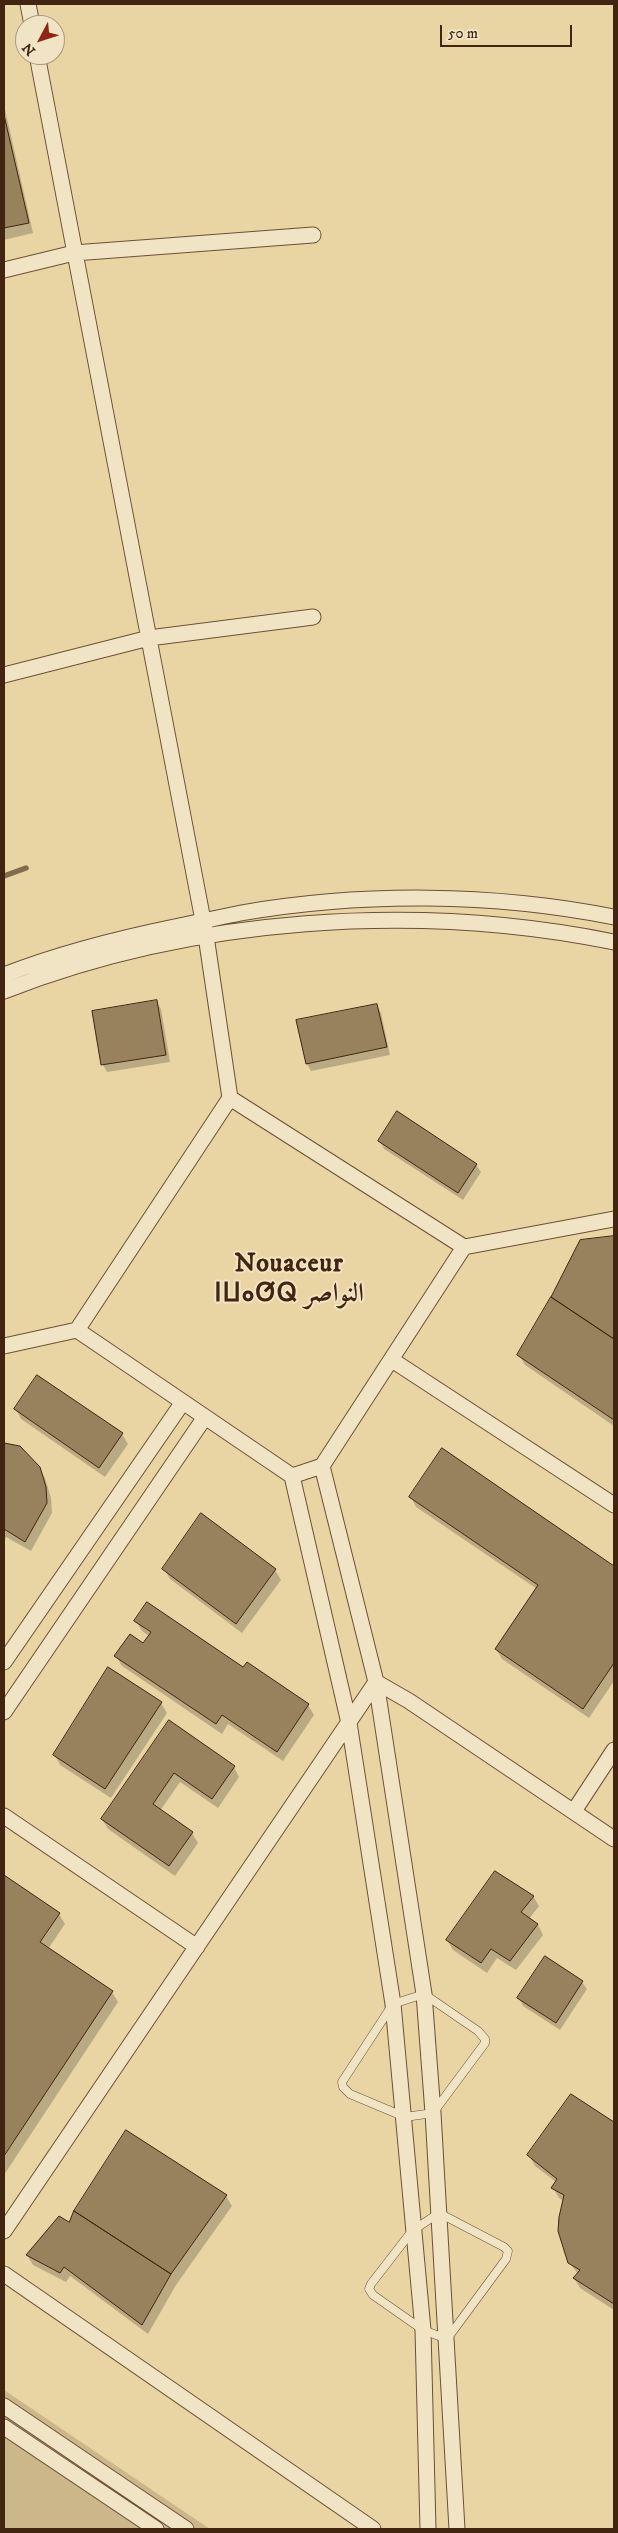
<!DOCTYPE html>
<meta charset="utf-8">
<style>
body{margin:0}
#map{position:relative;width:618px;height:2533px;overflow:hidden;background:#e9d5a4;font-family:"IM FELL DW Pica",serif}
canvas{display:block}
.frame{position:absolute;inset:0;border:5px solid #412510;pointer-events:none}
.north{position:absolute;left:15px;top:15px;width:50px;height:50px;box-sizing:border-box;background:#f1e4c4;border:1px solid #ab987c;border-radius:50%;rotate:230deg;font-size:14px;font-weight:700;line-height:20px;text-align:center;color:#412510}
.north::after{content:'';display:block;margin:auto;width:18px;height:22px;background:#8f2418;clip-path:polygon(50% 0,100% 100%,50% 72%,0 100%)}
.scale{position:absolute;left:440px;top:25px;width:132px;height:22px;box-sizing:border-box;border:2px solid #412510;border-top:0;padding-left:6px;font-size:15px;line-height:18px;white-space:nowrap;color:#412510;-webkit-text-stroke:4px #f1e4c4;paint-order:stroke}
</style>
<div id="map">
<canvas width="618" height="2533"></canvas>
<div class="frame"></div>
<div class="north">N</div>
<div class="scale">50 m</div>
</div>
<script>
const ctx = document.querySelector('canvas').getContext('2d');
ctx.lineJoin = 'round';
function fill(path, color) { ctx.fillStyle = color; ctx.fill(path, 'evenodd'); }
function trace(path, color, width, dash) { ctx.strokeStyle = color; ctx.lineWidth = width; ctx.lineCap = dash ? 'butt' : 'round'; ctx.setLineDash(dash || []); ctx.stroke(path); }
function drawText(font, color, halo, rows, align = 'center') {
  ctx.font = font + ' "IM FELL DW Pica",Amiri,"Noto Sans Tifinagh",serif'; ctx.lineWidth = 4; ctx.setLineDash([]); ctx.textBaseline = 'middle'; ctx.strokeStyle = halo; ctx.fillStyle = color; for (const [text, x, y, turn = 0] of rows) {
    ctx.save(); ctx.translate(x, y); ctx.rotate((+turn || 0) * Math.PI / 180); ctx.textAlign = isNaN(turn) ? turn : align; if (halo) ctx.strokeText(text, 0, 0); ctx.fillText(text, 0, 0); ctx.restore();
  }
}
fill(new Path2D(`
 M4 2390 210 2529H4Z`), '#ccb78b');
fill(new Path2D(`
 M4 105 33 233 4 240Z
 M156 1001 161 1009 170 1062 107 1072 103 1065Z
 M377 1005 381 1013 390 1055 311 1071 307 1064Z
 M380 1141 476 1165 481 1172 463 1200 384 1149Z
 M614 1237V1426L525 1365 519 1355 552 1297 581 1242Z
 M16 1409 122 1434 128 1444 105 1477 21 1419Z
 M4 1444 19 1447 39 1467 45 1478 51 1498 52 1513 31 1551 6 1537 4 1542Z
 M442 1450 614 1567V1681L589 1718 502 1659 496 1649 537 1589 416 1507 411 1497Z
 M201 1515 275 1570 281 1580 242 1633 170 1579 164 1569Z
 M136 1621 243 1669 308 1705 314 1715 283 1761 228 1724 222 1734 122 1666 116 1656 144 1645 149 1636 142 1631Z
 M161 1703 167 1713 111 1798 60 1765 55 1755Z
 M170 1722 234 1767 239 1777 218 1808 180 1782 160 1811 192 1833 198 1843 175 1876 108 1829 102 1819Z
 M4 1877 59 1914 65 1924 48 1949 112 1992 118 2002 4 2175Z
 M533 1896 539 1906 529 1919 538 1925 543 1935 516 1970 497 1958 487 1973 453 1950 447 1940Z
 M582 1982 587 1989 560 2030 523 2006 519 1998Z
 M571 2096 614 2124V2310L580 2288 574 2278 578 2274 569 2262 564 2201 559 2198 553 2188 556 2182 535 2166 529 2155Z
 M226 2196 232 2206 176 2285 148 2334 70 2276 66 2282 33 2265 27 2255 69 2223Z`), '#0003');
trace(new Path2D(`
 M4 876 26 868`), '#846b4b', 5.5);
const building = new Path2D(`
 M4 115 29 223 4 228Z
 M157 1000 166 1055 101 1065 92 1011Z
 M377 1004 387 1047 306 1064 296 1020Z
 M397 1111 477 1164 458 1193 378 1141Z
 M614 1236V1339L551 1297 580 1240Z
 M551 1297 614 1339V1420L517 1355Z
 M37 1375 123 1433 99 1468 14 1409Z
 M4 1443 20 1446 40 1467 46 1487 47 1503 25 1542 4 1529Z
 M442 1448 614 1566V1663L583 1709 495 1649 538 1585 409 1497Z
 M201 1513 276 1569 236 1624 162 1569Z
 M147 1602 243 1667 247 1662 309 1704 277 1752 222 1715 216 1724 114 1656 130 1634 143 1643 151 1632 134 1621Z
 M108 1667 162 1702 105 1789 53 1755Z
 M169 1720 235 1766 212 1799 174 1773 153 1804 193 1832 169 1866 101 1819Z
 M495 1871 534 1896 521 1912 538 1924 510 1961 491 1949 481 1963 446 1940Z
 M4 1875 60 1913 40 1942 113 1991 4 2156Z
 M545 1956 583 1981 556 2023 517 1998Z
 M571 2094 614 2122V2304L573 2278 580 2270 568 2263 558 2231 559 2217 564 2195 551 2188 557 2179 527 2155Z
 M126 2130 227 2195 171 2274 74 2211Z
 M74 2211 171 2274 142 2325 64 2267 60 2273 26 2255 59 2216 69 2222Z`);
fill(building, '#98815d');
trace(building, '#412510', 1);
const lane = new Path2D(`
 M424 1994 478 2031 485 2039V2043L433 2113 405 2117 350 2094 343 2087 342 2082 393 2004Z
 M439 2213 504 2247 508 2251 506 2259 447 2339 423 2330 373 2295 369 2289 371 2284 412 2231Z`);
const street = new Path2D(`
 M28 4 32 25
 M4 270 74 253 313 235
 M4 675 149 638 313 617
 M4 975C60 953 120 938 179 926 200 922 220 917 241 913 363 892 493 893 614 917
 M4 991C192 917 417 902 614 942
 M230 1098 464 1247 614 1219
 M77 1330 292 1476 349 1723 393 2004 423 2330 428 2529
 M4 1346 77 1330 230 1098 206 936 37 55
 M392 1360 614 1505
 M322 1466 376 1682 424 1994 433 2113 457 2529
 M292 1476 322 1466 464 1247
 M4 1662 183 1402
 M4 1712 205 1417
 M574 1811 614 1750
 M4 1816 197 1947
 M4 2231 376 1682 409 1701 614 1839
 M4 2274 373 2529
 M4 2406 186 2529
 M4 2427 156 2529`);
trace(lane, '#6b5135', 9);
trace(street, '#6b5135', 17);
trace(lane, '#f1e4c4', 8);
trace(street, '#f1e4c4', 15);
ctx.letterSpacing = '1px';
drawText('bold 26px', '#412510', '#f1e4c4', [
 ["Nouaceur",289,1266],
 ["ⵏⵡⴰⵚⵕ النواصر",289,1296]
]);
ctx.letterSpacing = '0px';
</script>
